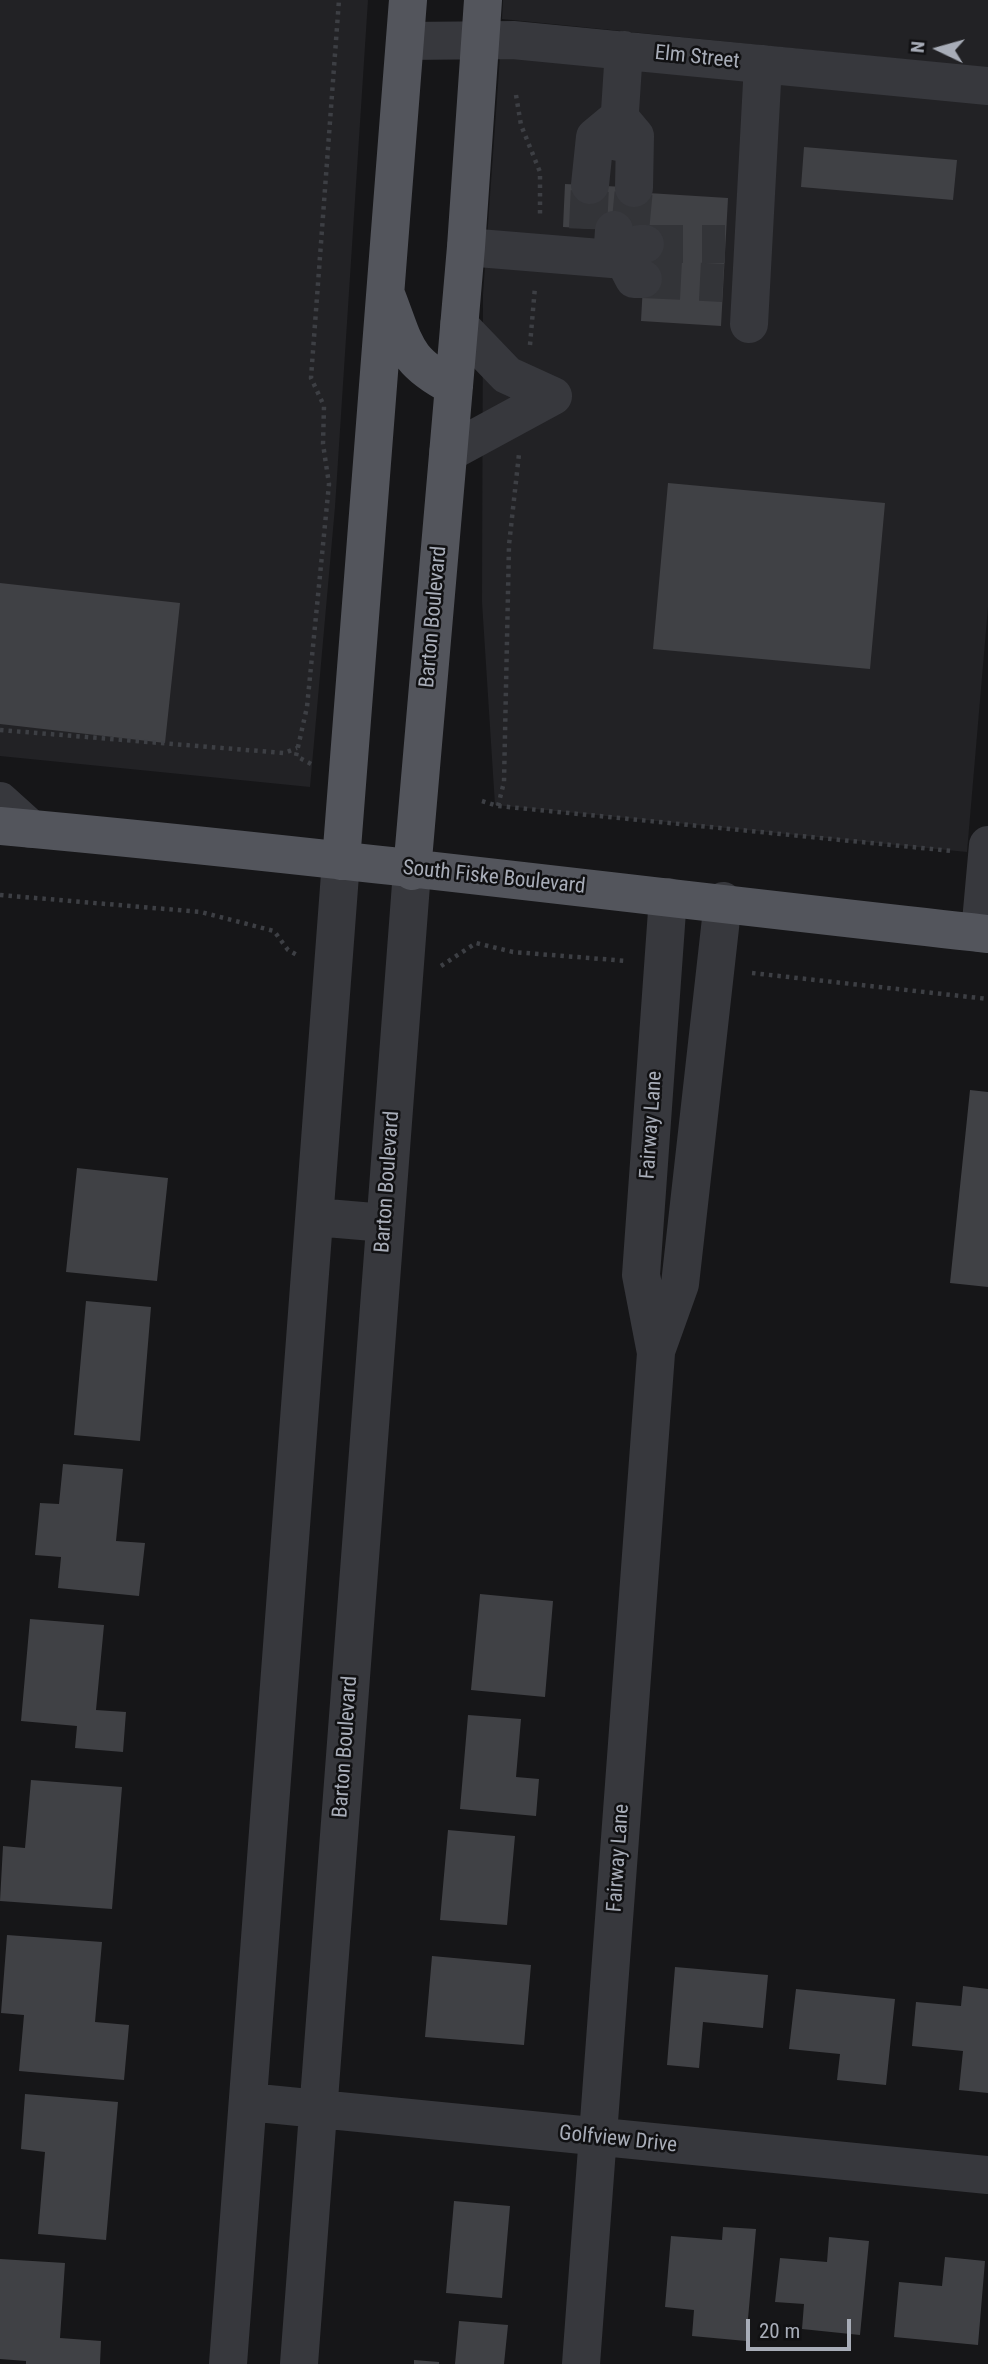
<!DOCTYPE html>
<style>
body{margin:0}
#map{position:relative;width:988px;height:2364px;overflow:hidden;background:#161618;font-family:"Roboto Condensed",sans-serif}
canvas{display:block}
.north{position:absolute;left:904px;top:14px;width:70px;height:70px;-webkit-text-stroke:5px #111113;paint-order:stroke;rotate:275deg;font-size:19px;font-weight:700;line-height:28px;text-align:center;color:#a8adb8}
.north::after{content:'';display:block;margin:auto;width:24px;height:32px;background:#a8adb8;clip-path:polygon(50% 0,100% 100%,50% 72%,0 100%)}
.scale{position:absolute;left:746px;top:2319px;width:105px;height:32px;box-sizing:border-box;border:4px solid #a8adb8;border-top:0;padding-left:9px;font-size:21px;line-height:24px;white-space:nowrap;color:#a8adb8;-webkit-text-stroke:5px #111113;paint-order:stroke}
</style>
<div id="map">
<canvas width="988" height="2364"></canvas>
<div class="north">N</div>
<div class="scale">20 m</div>
</div>
<script>
const ctx = document.querySelector('canvas').getContext('2d');
ctx.lineJoin = 'round';
function fill(path, color) { ctx.fillStyle = color; ctx.fill(path, 'evenodd'); }
function trace(path, color, width, dash) { ctx.strokeStyle = color; ctx.lineWidth = width; ctx.lineCap = dash ? 'butt' : 'round'; ctx.setLineDash(dash || []); ctx.stroke(path); }
function drawText(font, color, halo, rows, align = 'center') {
  ctx.font = font + ' "Roboto Condensed",sans-serif'; ctx.lineWidth = 5; ctx.setLineDash([]); ctx.textBaseline = 'middle'; ctx.strokeStyle = halo; ctx.fillStyle = color; for (const [text, x, y, turn = 0] of rows) {
    ctx.save(); ctx.translate(x, y); ctx.rotate((+turn || 0) * Math.PI / 180); ctx.textAlign = isNaN(turn) ? turn : align; if (halo) ctx.strokeText(text, 0, 0); ctx.fillText(text, 0, 0); ctx.restore();
  }
}
fill(new Path2D(`
 M0 0H368L335 507 310 787 0 756Z
 M503 0H988V68L502 19Z
 M500 56 988 104V607L967 852 495 805 482 602 483 294Z`), '#222225');
fill(new Path2D(`
 M804 147 957 160 953 200 801 187Z
 M565 184 645 188 642 232 563 227Z
 M648 193 728 198 721 326 641 321Z
 M668 483 885 503 870 669 653 649Z
 M0 583 180 603 165 743 0 724Z
 M970 1090 988 1092V1287L950 1283Z
 M77 1168 168 1178 157 1281 66 1272Z
 M86 1301 151 1307 140 1441 74 1435Z
 M63 1464 123 1469 116 1541 145 1543 139 1596 58 1588 61 1557 35 1555 40 1503 59 1504Z
 M480 1594 553 1601 545 1697 471 1690Z
 M30 1619 104 1625 96 1710 126 1712 123 1752 75 1748 77 1726 21 1721Z
 M468 1715 521 1719 516 1777 539 1779 536 1816 460 1809Z
 M31 1780 122 1787 112 1909 0 1901 3 1846 25 1848Z
 M448 1830 515 1836 507 1925 440 1920Z
 M7 1935 102 1942 95 2022 129 2025 124 2080 19 2071 24 2015 1 2013Z
 M432 1956 531 1965 524 2045 425 2037Z
 M675 1967 768 1975 763 2028 703 2022 699 2068 667 2065Z
 M963 1986 988 1989V2093L959 2090 963 2051 912 2046 916 2002 961 2006Z
 M796 1989 895 1999 886 2085 837 2080 840 2054 789 2049Z
 M25 2094 118 2102 106 2240 38 2234 45 2152 21 2149Z
 M454 2201 510 2206 502 2298 446 2293Z
 M723 2227 756 2229 746 2341 692 2336 694 2310 665 2307 671 2236 722 2240Z
 M829 2237 869 2241 860 2335 802 2329 804 2304 775 2302 780 2258 827 2262Z
 M945 2257 985 2261 978 2345 894 2337 899 2282 942 2286Z
 M0 2259 65 2263 60 2338 101 2341 100 2364H26V2361L0 2359Z
 M459 2321 508 2325 504 2364H455Z
 M414 2360 439 2362V2364H414Z`), '#404145');
trace(new Path2D(`
 M588 229 590 185
 M630 231 634 188
 M645 244H725
 M643 279 723 283`), '#333438', 38, [38, 19]);
trace(new Path2D(`
 M516 95 521 125 540 172V216
 M530 345 535 287
 M0 730 284 753 297 748
 M311 764 296 756 307 707 329 484 323 444 324 406 311 378 339 0
 M482 801 498 806 952 851
 M498 806 504 782 509 545 519 454
 M0 895 201 912 274 931 288 950 297 955
 M441 966 476 943 513 952 627 961
 M752 973 988 999`), '#3d3f44', 4.5, [3.5, 5]);
trace(new Path2D(`
 M405 41 513 40 988 86
 M618 142 624 50
 M590 185 595 137 619 117 635 136 634 188
 M466 247 612 259 614 230
 M643 279H634L624 260 639 244H645
 M749 324 763 64
 M459 325 507 375 553 396
 M448 453 553 396
 M0 801 31 829
 M980 933 988 845
 M315 1217 385 1223
 M656 1351 680 1284 723 901
 M248 2102 988 2175
 M228 2364 341 861
 M299 2364 412 871
 M581 2364 656 1353 641 1275 668 897`), '#37383d', 38);
trace(new Path2D(`
 M387 297C406 346 404 361 454 387
 M0 826C330 856 659 898 988 934
 M341 861 408 0
 M412 871 466 247 483 0`), '#53555c', 38);
drawText('21px', '#a8adb8', '#111113', [
 ["Elm Street",697,58,6],
 ["Barton Boulevard",434,617,-85],
 ["South Fiske Boulevard",494,878,6],
 ["Fairway Lane",652,1125,-86],
 ["Barton Boulevard",388,1182,-86],
 ["Barton Boulevard",346,1747,-86],
 ["Fairway Lane",619,1858,-86],
 ["Golfview Drive",618,2140,6]
]);
</script>
